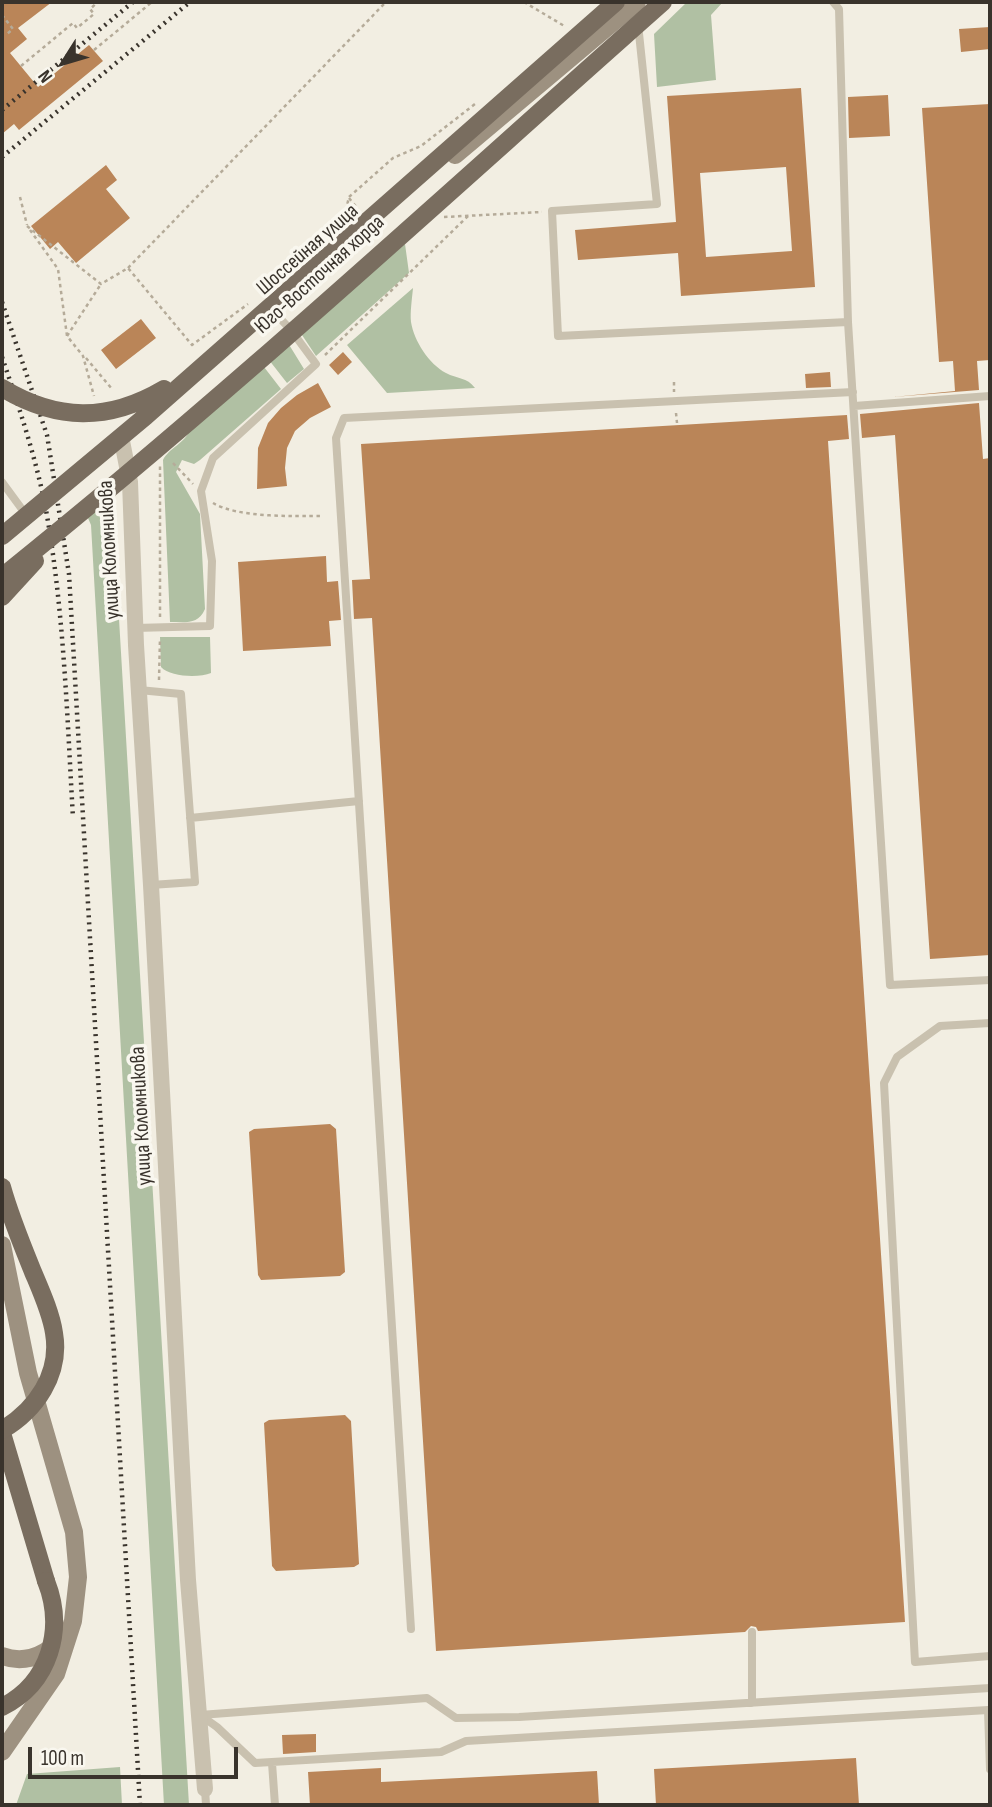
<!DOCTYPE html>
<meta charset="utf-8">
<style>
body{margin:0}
#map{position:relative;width:992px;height:1807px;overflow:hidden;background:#f2eee2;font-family:"Sofia Sans Condensed",sans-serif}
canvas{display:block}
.frame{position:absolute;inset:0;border:4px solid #39332c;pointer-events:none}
.north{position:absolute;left:28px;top:28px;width:70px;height:70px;-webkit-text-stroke:5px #f9f7ef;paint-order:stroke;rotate:233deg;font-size:19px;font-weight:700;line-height:28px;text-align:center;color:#39332c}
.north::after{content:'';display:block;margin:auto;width:24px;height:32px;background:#39332c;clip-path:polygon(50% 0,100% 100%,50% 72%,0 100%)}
.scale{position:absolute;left:28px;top:1747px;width:210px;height:32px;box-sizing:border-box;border:4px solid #39332c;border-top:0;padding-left:9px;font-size:21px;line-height:24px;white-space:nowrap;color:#39332c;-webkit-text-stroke:5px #f9f7ef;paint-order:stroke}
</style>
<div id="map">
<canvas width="992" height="1807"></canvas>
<div class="frame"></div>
<div class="north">N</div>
<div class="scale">100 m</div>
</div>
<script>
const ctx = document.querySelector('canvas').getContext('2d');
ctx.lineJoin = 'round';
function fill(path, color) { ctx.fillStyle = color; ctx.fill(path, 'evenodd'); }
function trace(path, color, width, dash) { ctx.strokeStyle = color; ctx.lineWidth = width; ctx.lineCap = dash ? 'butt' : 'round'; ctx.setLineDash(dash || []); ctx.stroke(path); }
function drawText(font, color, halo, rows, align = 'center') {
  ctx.font = font + ' "Sofia Sans Condensed",sans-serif'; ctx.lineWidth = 7; ctx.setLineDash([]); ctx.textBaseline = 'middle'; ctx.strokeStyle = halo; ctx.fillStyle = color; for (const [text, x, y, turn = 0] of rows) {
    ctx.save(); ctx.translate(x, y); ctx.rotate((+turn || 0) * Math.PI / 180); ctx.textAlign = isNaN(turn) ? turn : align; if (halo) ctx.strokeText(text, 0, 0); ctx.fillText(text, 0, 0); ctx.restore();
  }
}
fill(new Path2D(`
 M687 2H723L711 15 716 80 657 87 654 34Z
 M405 244 409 273 316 356 300 332Z
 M413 288C412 299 410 312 411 322 414 341 429 364 446 373 457 379 467 377 475 388L387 393 347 345Z
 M288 343 304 369 287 383 269 360Z
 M264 367 281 389 200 460 194 464 182 460 176 472 200 514 205 609C198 625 186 622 170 622L163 460C169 448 185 443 190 430Z
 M110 496 114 534 189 1805H164L91 525 85 511Z
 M160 637H210L211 673C199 678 170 677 161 667Z
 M120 1767 122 1805H16L27 1774Z`), '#b0c0a3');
fill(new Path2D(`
 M2 2H52L18 28 27 39 10 53 38 87 89 45 103 61 19 130 14 124 2 134Z
 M990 27V49L961 52 959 29Z
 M801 88 815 287 681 296 678 253 578 260 575 230 676 222 667 96ZM786 167 792 251 706 257 700 173Z
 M888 95 890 136 849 138 848 97Z
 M990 104V360L977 361 979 390 893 397 955 391 953 361 939 362 922 108Z
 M106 165 117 180 106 189 130 218 76 263 58 242 50 249 31 226Z
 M141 319 156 338 116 369 101 350Z
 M343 352 352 362 338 375 329 365Z
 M830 372 831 387 806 388 805 374Z
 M318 383 331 407 310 418 295 431 287 448 285 468 287 486 257 489 258 448 268 423 281 408 297 395Z
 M979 403 983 459 990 458V955L930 959 895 435 862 438 860 414Z
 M847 415 849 439 828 441 905 1622 758 1631 756 1627 751 1626 745 1632 436 1651 372 618 354 619 352 580 370 579 361 444Z
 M326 556 327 582 338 581 341 620 329 621 331 646 243 651 238 562Z
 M330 1124 336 1129 345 1272 340 1276 261 1280 258 1275 249 1132 254 1129Z
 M345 1415 351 1421 359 1564 354 1567 276 1571 272 1566 264 1423 269 1420Z
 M316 1734V1752L283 1754 282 1735Z
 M856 1758 859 1805H656L654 1769Z
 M381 1768V1782L597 1771 599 1805H310L308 1772Z`), '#ba8558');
trace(new Path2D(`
 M524 2 566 27
 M2 15 13 29 7 34
 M94 50 152 2
 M21 66 73 23 77 28 94 14 90 9 98 2
 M20 197 27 225
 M349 198 358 209
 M444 217 542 212
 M340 223 344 218 349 197 393 158 421 146 475 104
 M27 226 101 284 128 268 192 345 248 304
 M30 230 58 269 67 336 83 356 94 396
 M128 268 386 2
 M67 336 101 284
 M325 355 468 216
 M86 358 112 389
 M674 382V392
 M676 413 677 423
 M173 463 193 484
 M213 503C238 518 294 516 323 516
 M160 617V466
 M159 680 160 638`), '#b5ab99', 2.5, [3.5, 3.5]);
trace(new Path2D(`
 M833 2 839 9 848 322 890 985 990 980
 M638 24 657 204 552 211 558 336 848 322
 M854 406 990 396
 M2 482 27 516
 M135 628 210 626 212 561 201 491 213 458 316 364 291 330 273 311
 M139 690 181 694 195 882 151 885
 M190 818 359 801
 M990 1023 940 1026 897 1057 884 1083 915 1662 990 1656
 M411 1629 336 438 344 418 853 392
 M752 1703V1632
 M200 1715 217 1727 255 1763 441 1752 466 1741 988 1710 990 1769
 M200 1715 427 1698 456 1718 519 1717 990 1688
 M272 1763 275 1805
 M205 1789 206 1805`), '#c9c1af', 8);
trace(new Path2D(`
 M122 441 130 482 136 645 151 885 188 1580 205 1789`), '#c9c1af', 16);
trace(new Path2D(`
 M455 155 637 2
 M2 1245 28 1373 74 1532 78 1577 73 1621 56 1674 2 1752
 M2 1656C21 1663 42 1658 56 1643`), '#9d9180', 18);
trace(new Path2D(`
 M2 1433 46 1581`), '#796d5f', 18);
trace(new Path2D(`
 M2 110 133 2
 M2 157 190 2
 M2 302 47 435 69 574 140 1805
 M2 357C19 407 36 458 46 510 64 611 67 715 73 818`), '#39332c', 4.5, [2, 5]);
trace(new Path2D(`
 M2 388C57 421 108 422 164 389
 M2 536 146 416 616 2
 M2 577C230 394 445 195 663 2
 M2 597 35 561
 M2 1187C10 1216 22 1245 33 1272 41 1291 51 1313 54 1333 61 1374 36 1410 2 1430
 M2 1707C50 1683 65 1629 46 1581`), '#796d5f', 18);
drawText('21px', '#39332c', '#f9f7ef', [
 ["Шоссейная улица",308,250,-41],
 ["Юго-Восточная хорда",320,275,-42],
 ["улица Коломникова",110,550,-93],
 ["улица Коломникова",142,1116,-93]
]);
</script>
